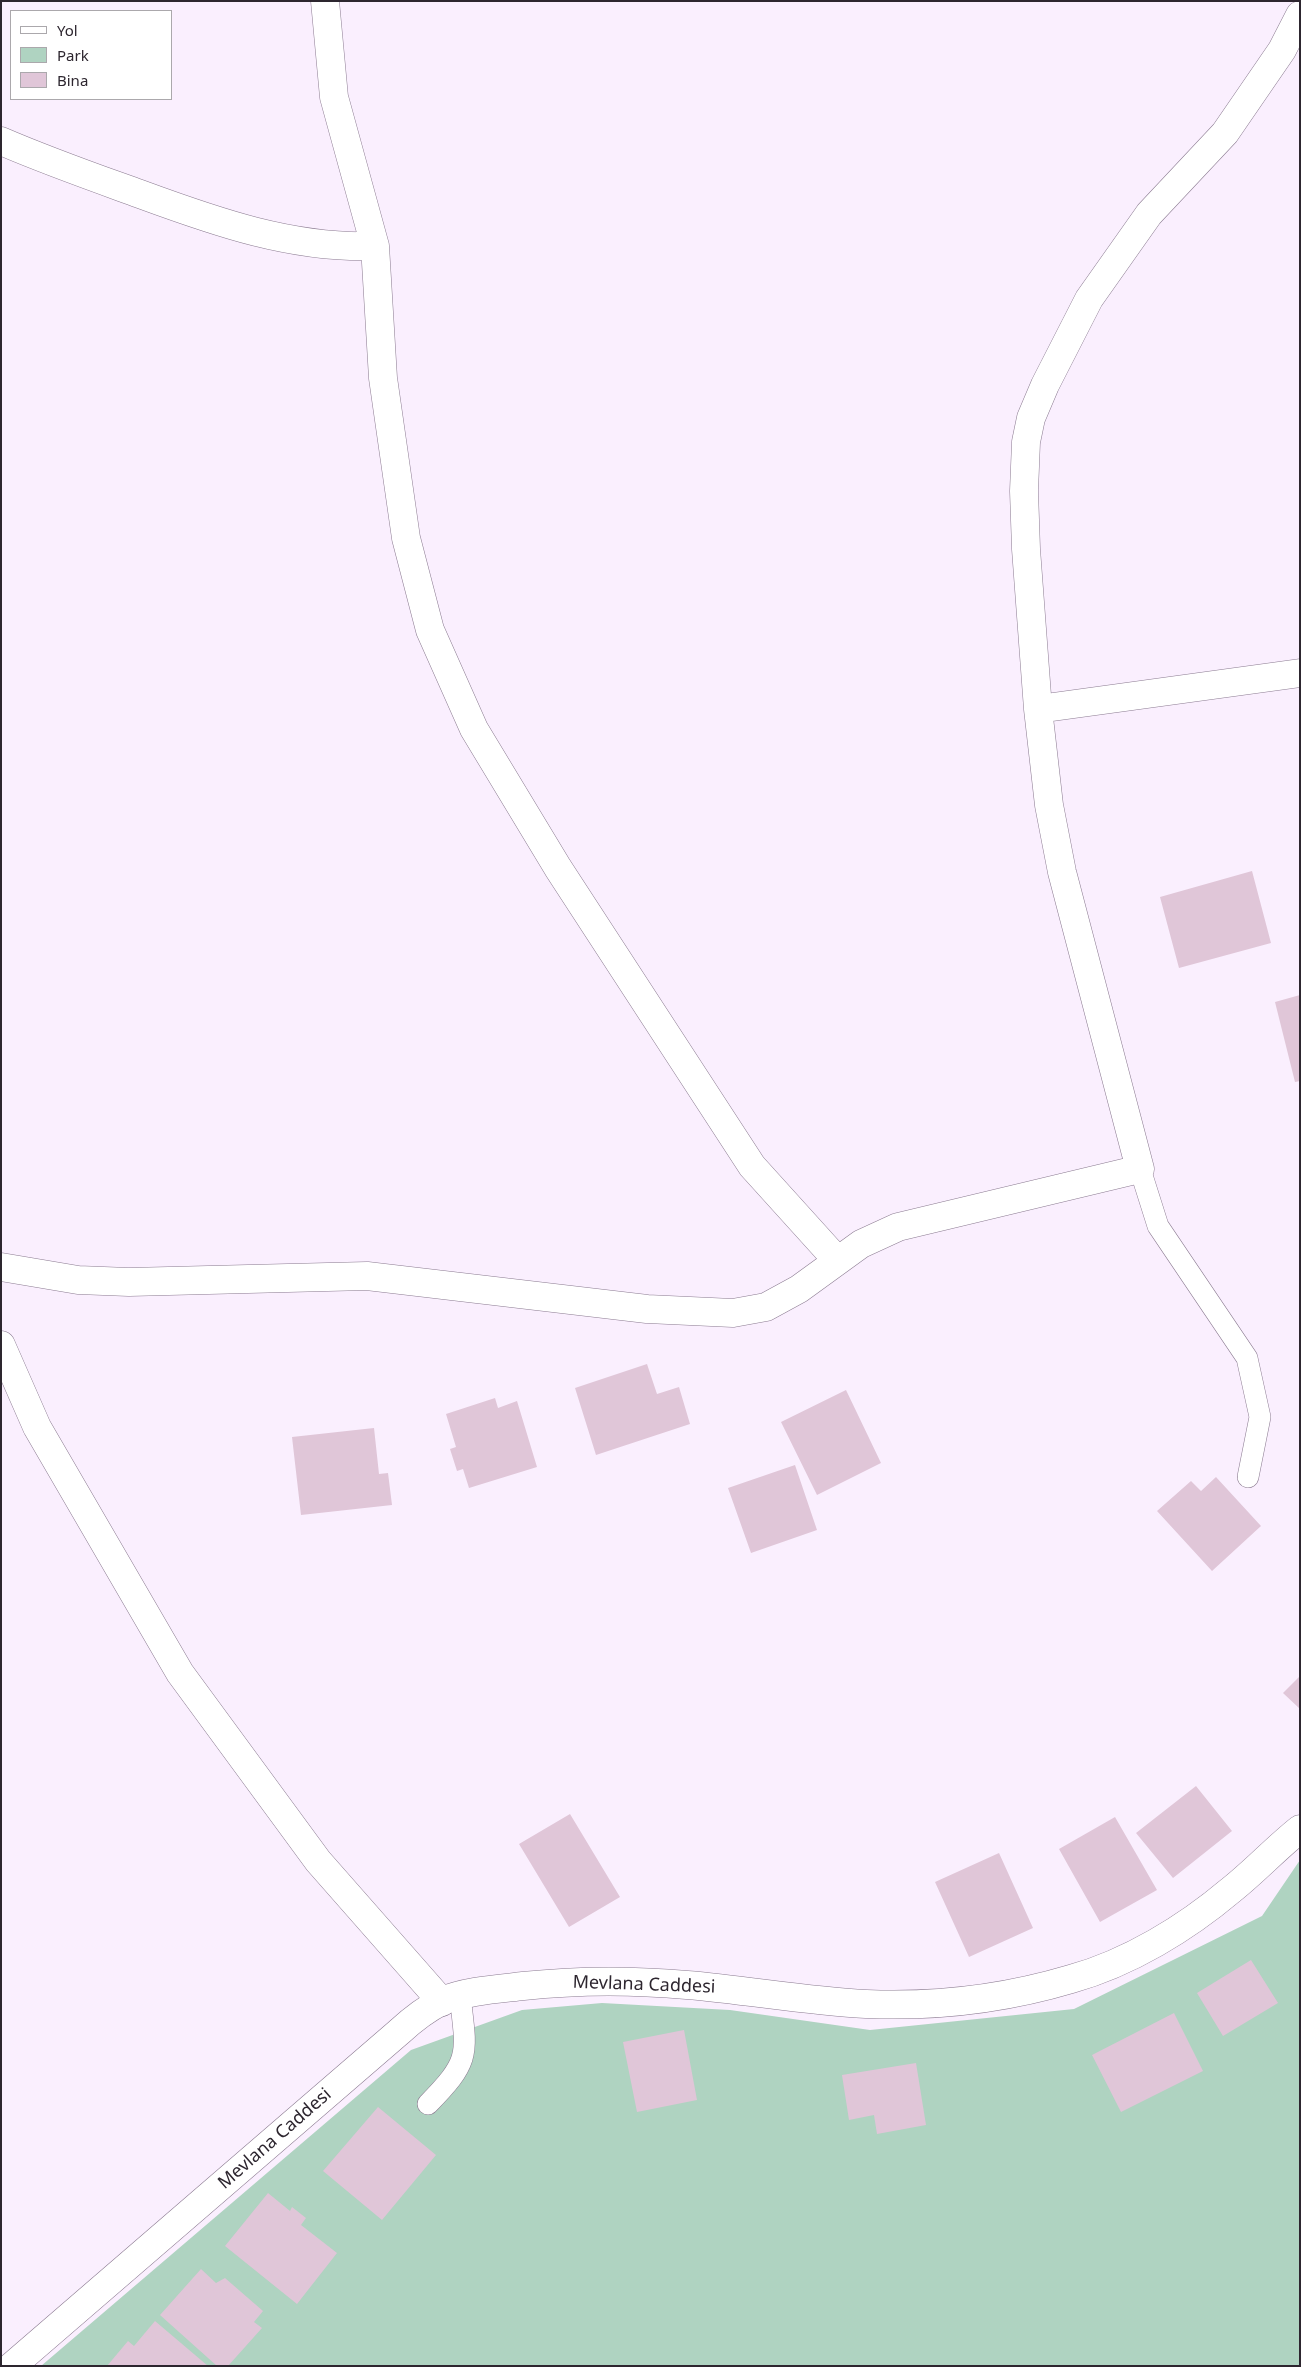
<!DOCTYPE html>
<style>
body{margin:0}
#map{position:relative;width:1301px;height:2367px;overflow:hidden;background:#faeffe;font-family:"Noto Sans",sans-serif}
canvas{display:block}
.frame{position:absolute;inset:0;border:2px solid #2d262f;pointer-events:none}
.legend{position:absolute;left:10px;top:10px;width:162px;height:90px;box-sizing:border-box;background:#fff;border:1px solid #aba8ac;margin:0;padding:6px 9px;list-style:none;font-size:15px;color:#2d262f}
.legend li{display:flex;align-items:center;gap:10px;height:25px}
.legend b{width:25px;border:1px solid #aba8ac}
</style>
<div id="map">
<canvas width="1301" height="2367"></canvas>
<div class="frame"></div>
<ul class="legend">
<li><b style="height:6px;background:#fff"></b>Yol</li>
<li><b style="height:14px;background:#afd3c1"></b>Park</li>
<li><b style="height:14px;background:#e0c6d8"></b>Bina</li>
</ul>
</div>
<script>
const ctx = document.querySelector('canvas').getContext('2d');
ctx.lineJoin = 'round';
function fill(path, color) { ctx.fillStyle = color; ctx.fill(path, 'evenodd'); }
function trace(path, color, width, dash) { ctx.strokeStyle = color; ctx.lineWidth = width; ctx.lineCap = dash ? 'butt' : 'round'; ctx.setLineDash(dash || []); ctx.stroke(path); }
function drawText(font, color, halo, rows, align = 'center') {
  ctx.font = font + ' "Noto Sans",sans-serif'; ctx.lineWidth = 4; ctx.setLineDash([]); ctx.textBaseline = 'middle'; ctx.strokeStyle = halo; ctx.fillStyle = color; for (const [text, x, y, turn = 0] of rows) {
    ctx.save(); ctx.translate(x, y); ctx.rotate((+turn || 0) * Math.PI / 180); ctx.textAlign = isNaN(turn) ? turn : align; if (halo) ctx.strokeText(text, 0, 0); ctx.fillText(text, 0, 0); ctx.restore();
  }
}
fill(new Path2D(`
 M1300 1860V2366H41L411 2050 522 2010 602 2003 730 2010 870 2030 1074 2009 1262 1916Z`), '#afd3c1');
fill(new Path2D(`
 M1252 871 1271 943 1179 968 1160 897Z
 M1300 995V1081L1295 1082 1275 1002Z
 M647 1364 657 1394 679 1387 690 1424 596 1455 575 1388Z
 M846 1390 881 1463 817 1495 781 1422Z
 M495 1398 498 1408 517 1401 537 1467 469 1488 463 1469 457 1471 450 1449 456 1447 446 1414Z
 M374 1428 379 1474 388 1473 392 1505 301 1515 292 1437Z
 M795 1465 817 1530 751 1553 728 1488Z
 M1216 1477 1261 1526 1212 1571 1157 1511 1191 1481 1201 1491Z
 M1300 1676V1709L1283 1693Z
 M1196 1786 1232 1831 1173 1878 1136 1833Z
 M570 1814 620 1897 569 1927 519 1844Z
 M1115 1817 1157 1890 1100 1922 1059 1849Z
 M999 1853 1033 1928 969 1957 935 1882Z
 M1251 1960 1278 2003 1223 2036 1197 1993Z
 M1174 2013 1203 2071 1121 2112 1092 2055Z
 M684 2030 697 2100 637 2112 623 2042Z
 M916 2063 926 2125 877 2134 874 2115 849 2120 842 2075Z
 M378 2107 436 2155 382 2220 323 2171Z
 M268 2193 290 2211 292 2207 306 2218 301 2225 337 2253 297 2304 225 2246Z
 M201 2269 216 2283 225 2278 263 2311 254 2322 262 2328 228 2366H217L160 2315Z
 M155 2321 208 2366H107L128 2341 134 2346Z`), '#e0c6d8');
const service = new Path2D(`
 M1140 1169 1158 1226 1247 1358 1260 1417 1248 1477
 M428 2104C471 2060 467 2055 460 1996`);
const minor = new Path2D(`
 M325 1 334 97 375 246 383 378 406 538 430 630 474 729 558 868 752 1166 837 1260
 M1 141C47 161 93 177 140 194 216 222 293 249 375 246
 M1038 709 1026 549 1024 491 1026 442 1031 418 1045 385 1089 299 1149 214 1225 133 1282 50 1300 15
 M1 1267 78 1280 129 1282 367 1276 647 1309 733 1313 766 1307 799 1289 861 1244 898 1227 1140 1169 1062 872 1049 805 1038 709 1300 673
 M1 1345 37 1427 180 1673 318 1861 442 2002`);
const tertiary = new Path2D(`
 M12 2366 399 2032C412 2020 426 2009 442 2001 466 1991 497 1989 523 1986 578 1980 632 1980 687 1985 747 1990 806 2001 866 2004 936 2007 1004 1999 1071 1979 1129 1963 1186 1928 1231 1890 1255 1871 1276 1848 1300 1829`);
trace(service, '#8b7b91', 22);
trace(minor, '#8b7b91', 29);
trace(tertiary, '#8b7b91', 29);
trace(service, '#fff', 21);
trace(minor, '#fff', 28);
trace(tertiary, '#fff', 28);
drawText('18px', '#2d262f', '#fff', [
 ["Mevlana Caddesi",644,1985,2],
 ["Mevlana Caddesi",275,2139,-41]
]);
</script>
